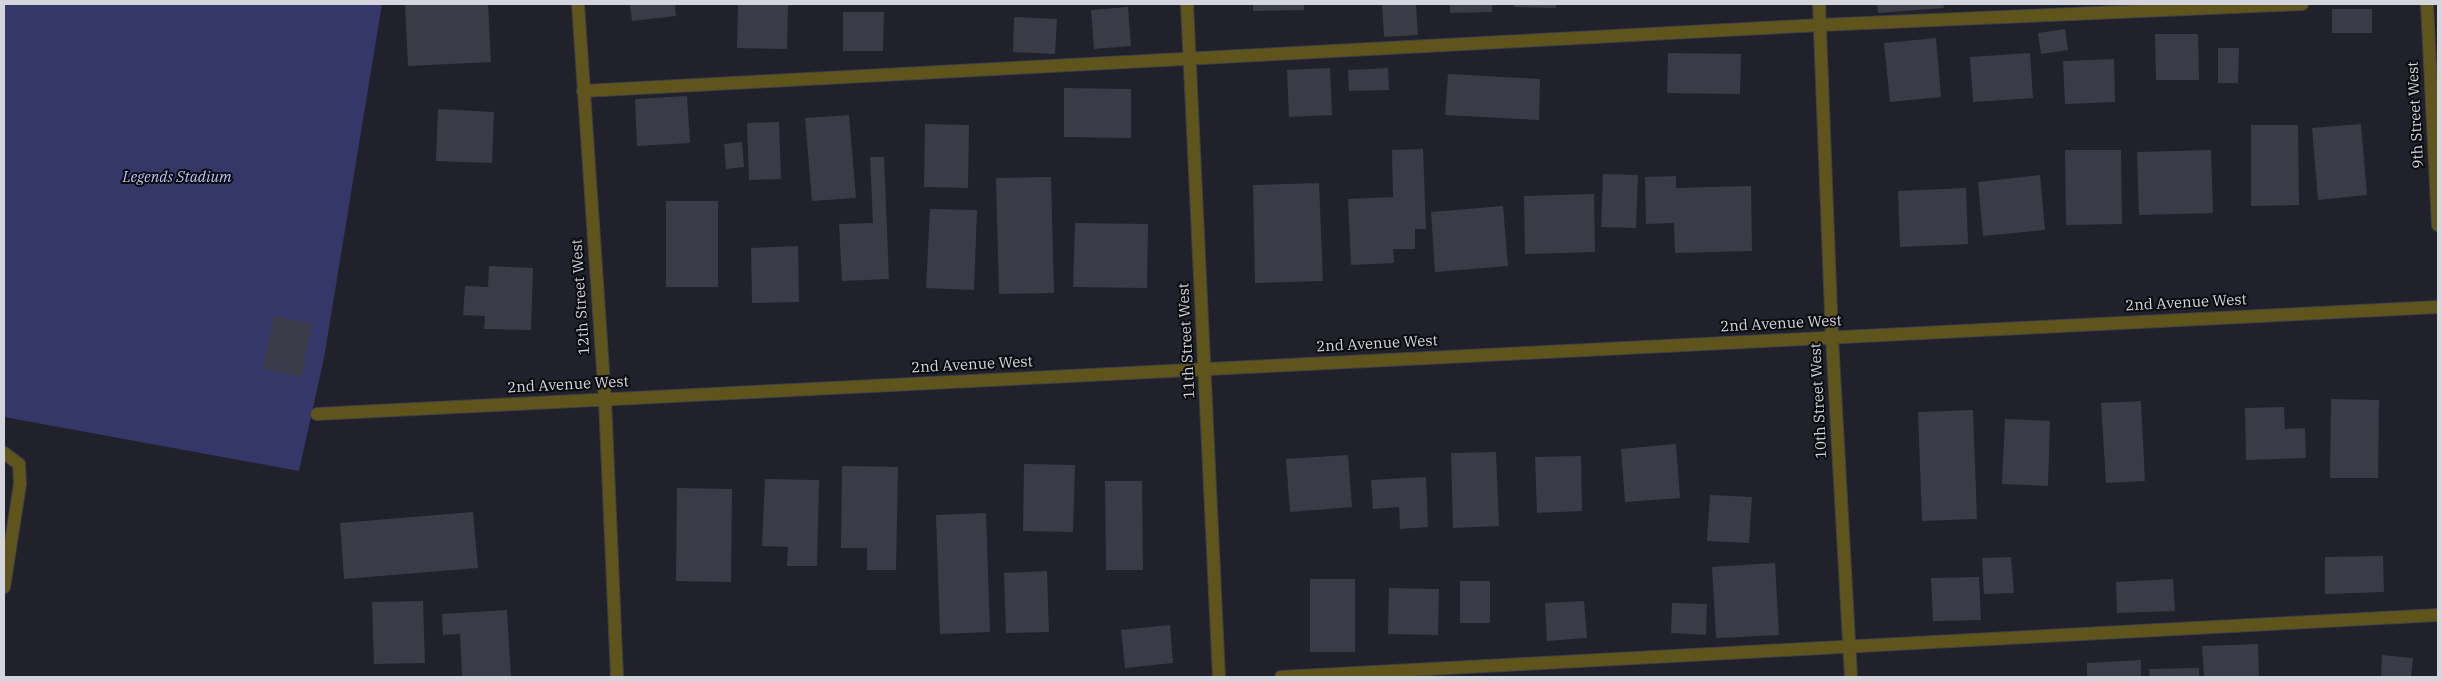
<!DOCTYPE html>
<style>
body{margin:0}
#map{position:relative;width:2442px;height:681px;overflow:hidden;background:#20212a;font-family:"IBM Plex Serif",serif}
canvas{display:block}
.frame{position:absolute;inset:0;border:5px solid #d5d6dd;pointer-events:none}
</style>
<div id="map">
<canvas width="2442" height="681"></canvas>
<div class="frame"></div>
</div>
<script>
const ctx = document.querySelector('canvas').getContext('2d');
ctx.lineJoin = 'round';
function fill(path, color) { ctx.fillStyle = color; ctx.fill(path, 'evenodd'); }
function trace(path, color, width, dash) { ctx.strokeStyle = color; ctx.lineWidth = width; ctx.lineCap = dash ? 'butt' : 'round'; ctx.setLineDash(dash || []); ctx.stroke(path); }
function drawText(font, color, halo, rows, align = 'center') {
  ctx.font = font + ' "IBM Plex Serif",serif'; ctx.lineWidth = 4; ctx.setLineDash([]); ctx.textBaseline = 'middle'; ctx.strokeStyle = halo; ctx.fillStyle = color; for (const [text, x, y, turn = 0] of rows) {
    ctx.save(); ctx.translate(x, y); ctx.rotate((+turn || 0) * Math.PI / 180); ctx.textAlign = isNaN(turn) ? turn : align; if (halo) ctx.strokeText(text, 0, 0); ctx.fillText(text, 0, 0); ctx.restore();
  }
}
fill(new Path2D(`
 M4 4H382L324 358 299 471 4 417Z`), '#353769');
fill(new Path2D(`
 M405 4H488L491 62 408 66Z
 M630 4H675L676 16 632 21Z
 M738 4H788L787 49 737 48Z
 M1253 4H1304V10L1253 11Z
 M1382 4H1416L1418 35 1384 37Z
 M1450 4H1492V12L1450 13Z
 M1514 4H1556V8L1514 7Z
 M1877 4H1943L1944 8 1878 13Z
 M1128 7 1131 46 1094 49 1091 10Z
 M2332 9H2372V33H2332Z
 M843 12H884L883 51H843Z
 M1014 17 1057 19 1055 54 1013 52Z
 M2065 29 2068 50 2041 54 2038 33Z
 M2155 34H2198L2199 80H2156Z
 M1936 38 1941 97 1890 102 1884 43Z
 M2218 48H2239L2238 83H2218Z
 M1668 53 1741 54 1740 94 1667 93Z
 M2030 53 2033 98 1973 102 1970 57Z
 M2114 59 2115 102 2065 104 2063 61Z
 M1330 68 1332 115 1289 117 1287 70Z
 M1388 68 1389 90 1349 91 1348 70Z
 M1448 74 1540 79 1539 120 1445 115Z
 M1064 88 1131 89V138L1064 137Z
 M687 96 690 143 637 146 635 99Z
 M438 109 494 112 492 163 436 161Z
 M849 115 856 198 812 201 805 118Z
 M779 122 781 179 749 180 747 123Z
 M925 124 969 125 968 188 924 187Z
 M2361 124 2367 195 2318 200 2312 128Z
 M2251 125H2298L2299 205 2251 206Z
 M742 142 744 167 726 169 724 144Z
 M1423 149 1426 229H1415V249H1393L1394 263 1351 265 1348 199 1393 197 1392 150Z
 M2065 150H2121L2122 224 2066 225Z
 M2211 150 2213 213 2139 215 2137 152Z
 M870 157H884L889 279 842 281 839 224 873 223Z
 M1603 174 1638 175 1636 228 1601 227Z
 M2040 175 2045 230 1983 236 1978 182Z
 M1676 176V188L1751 186 1752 251 1675 253 1674 223 1646 224 1645 177Z
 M1051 177 1054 293 999 294 996 178Z
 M1319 183 1323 281 1255 283 1253 185Z
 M1966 188 1968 244 1900 247 1898 191Z
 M1594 194 1595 252 1525 254 1524 196Z
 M666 201H718V287H666Z
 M1503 206 1508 266 1435 272 1431 212Z
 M930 209 977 210 974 290 926 288Z
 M1075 223 1148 224 1147 288 1073 287Z
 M798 246 799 302 752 303 751 248Z
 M489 266 533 268 531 330 484 329 485 316 463 315 465 286 488 287Z
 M274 316 312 324 301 377 263 369Z
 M2331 399 2379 400 2378 478H2330Z
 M2141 401 2145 481 2106 483 2101 403Z
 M2284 407 2285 429 2305 428 2306 458 2246 460 2245 408Z
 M1973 410 1977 519 1922 521 1918 412Z
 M2005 419 2050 421 2048 486 2002 484Z
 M1676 444 1680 498 1625 502 1621 449Z
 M1496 452 1499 526 1453 528 1451 453Z
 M1348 455 1352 507 1290 512 1286 459Z
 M1581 456 1582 511 1537 513 1535 457Z
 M1024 464 1075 465 1073 532 1023 531Z
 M842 466 898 467 896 570H867V548H841Z
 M1426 477 1428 527 1400 529 1399 507 1373 509 1371 480Z
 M765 479 819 480 817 566H787L788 547 762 546Z
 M1105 481H1142L1143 570H1106Z
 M677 488 732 489 731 582 676 581Z
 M1710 495 1752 497 1749 543 1707 541Z
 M473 512 478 568 344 579 340 523Z
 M986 513 990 632 940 634 936 515Z
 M2383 556 2384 592 2325 594V557Z
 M2011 557 2014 593 1984 594 1982 558Z
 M1775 563 1779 635 1716 638 1712 567Z
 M1047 571 1049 632 1006 633 1004 573Z
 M1979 577 1981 620 1933 621 1931 578Z
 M1310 579H1355V652H1310Z
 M2173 579 2175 611 2117 613 2116 582Z
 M1460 581H1490V623H1460Z
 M1389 588 1439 589 1438 635 1388 634Z
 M423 601 425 663 374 664 372 602Z
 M1584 601 1587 638 1547 641 1545 603Z
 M1672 603 1707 604 1706 635 1671 633Z
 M507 610 511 677H462L460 634 443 635 442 614Z
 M1170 625 1173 663 1125 668 1121 630Z
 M2258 644 2259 677H2204L2202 646Z
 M2382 655 2413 658 2411 677H2381Z
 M2141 660V677H2087V663Z
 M2199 668V677H2150L2149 669Z`), '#3a3b46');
const minor = new Path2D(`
 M578 4 605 400 617 677
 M1187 4 1219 677
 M1819 4 1832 338 1851 677
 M2427 4 2438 225
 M583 91 1820 25 2302 4
 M317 414 2438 307
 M4 453 19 464 20 484 4 587
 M1281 677 2438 615`);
trace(minor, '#3d3e47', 14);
trace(minor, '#5f551c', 12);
drawText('15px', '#d5d6dd', '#0a0b0f', [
 ["9th Street West",2416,115,-93],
 ["12th Street West",581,297,-94],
 ["2nd Avenue West",2186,303,-3],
 ["2nd Avenue West",1781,324,-3],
 ["11th Street West",1187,341,-93],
 ["2nd Avenue West",1377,344,-3],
 ["2nd Avenue West",972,365,-3],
 ["2nd Avenue West",568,385,-3],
 ["10th Street West",1819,401,-93]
]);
drawText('italic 15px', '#bbc2fe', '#0a0b0f', [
 ["Legends Stadium",177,178]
]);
</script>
